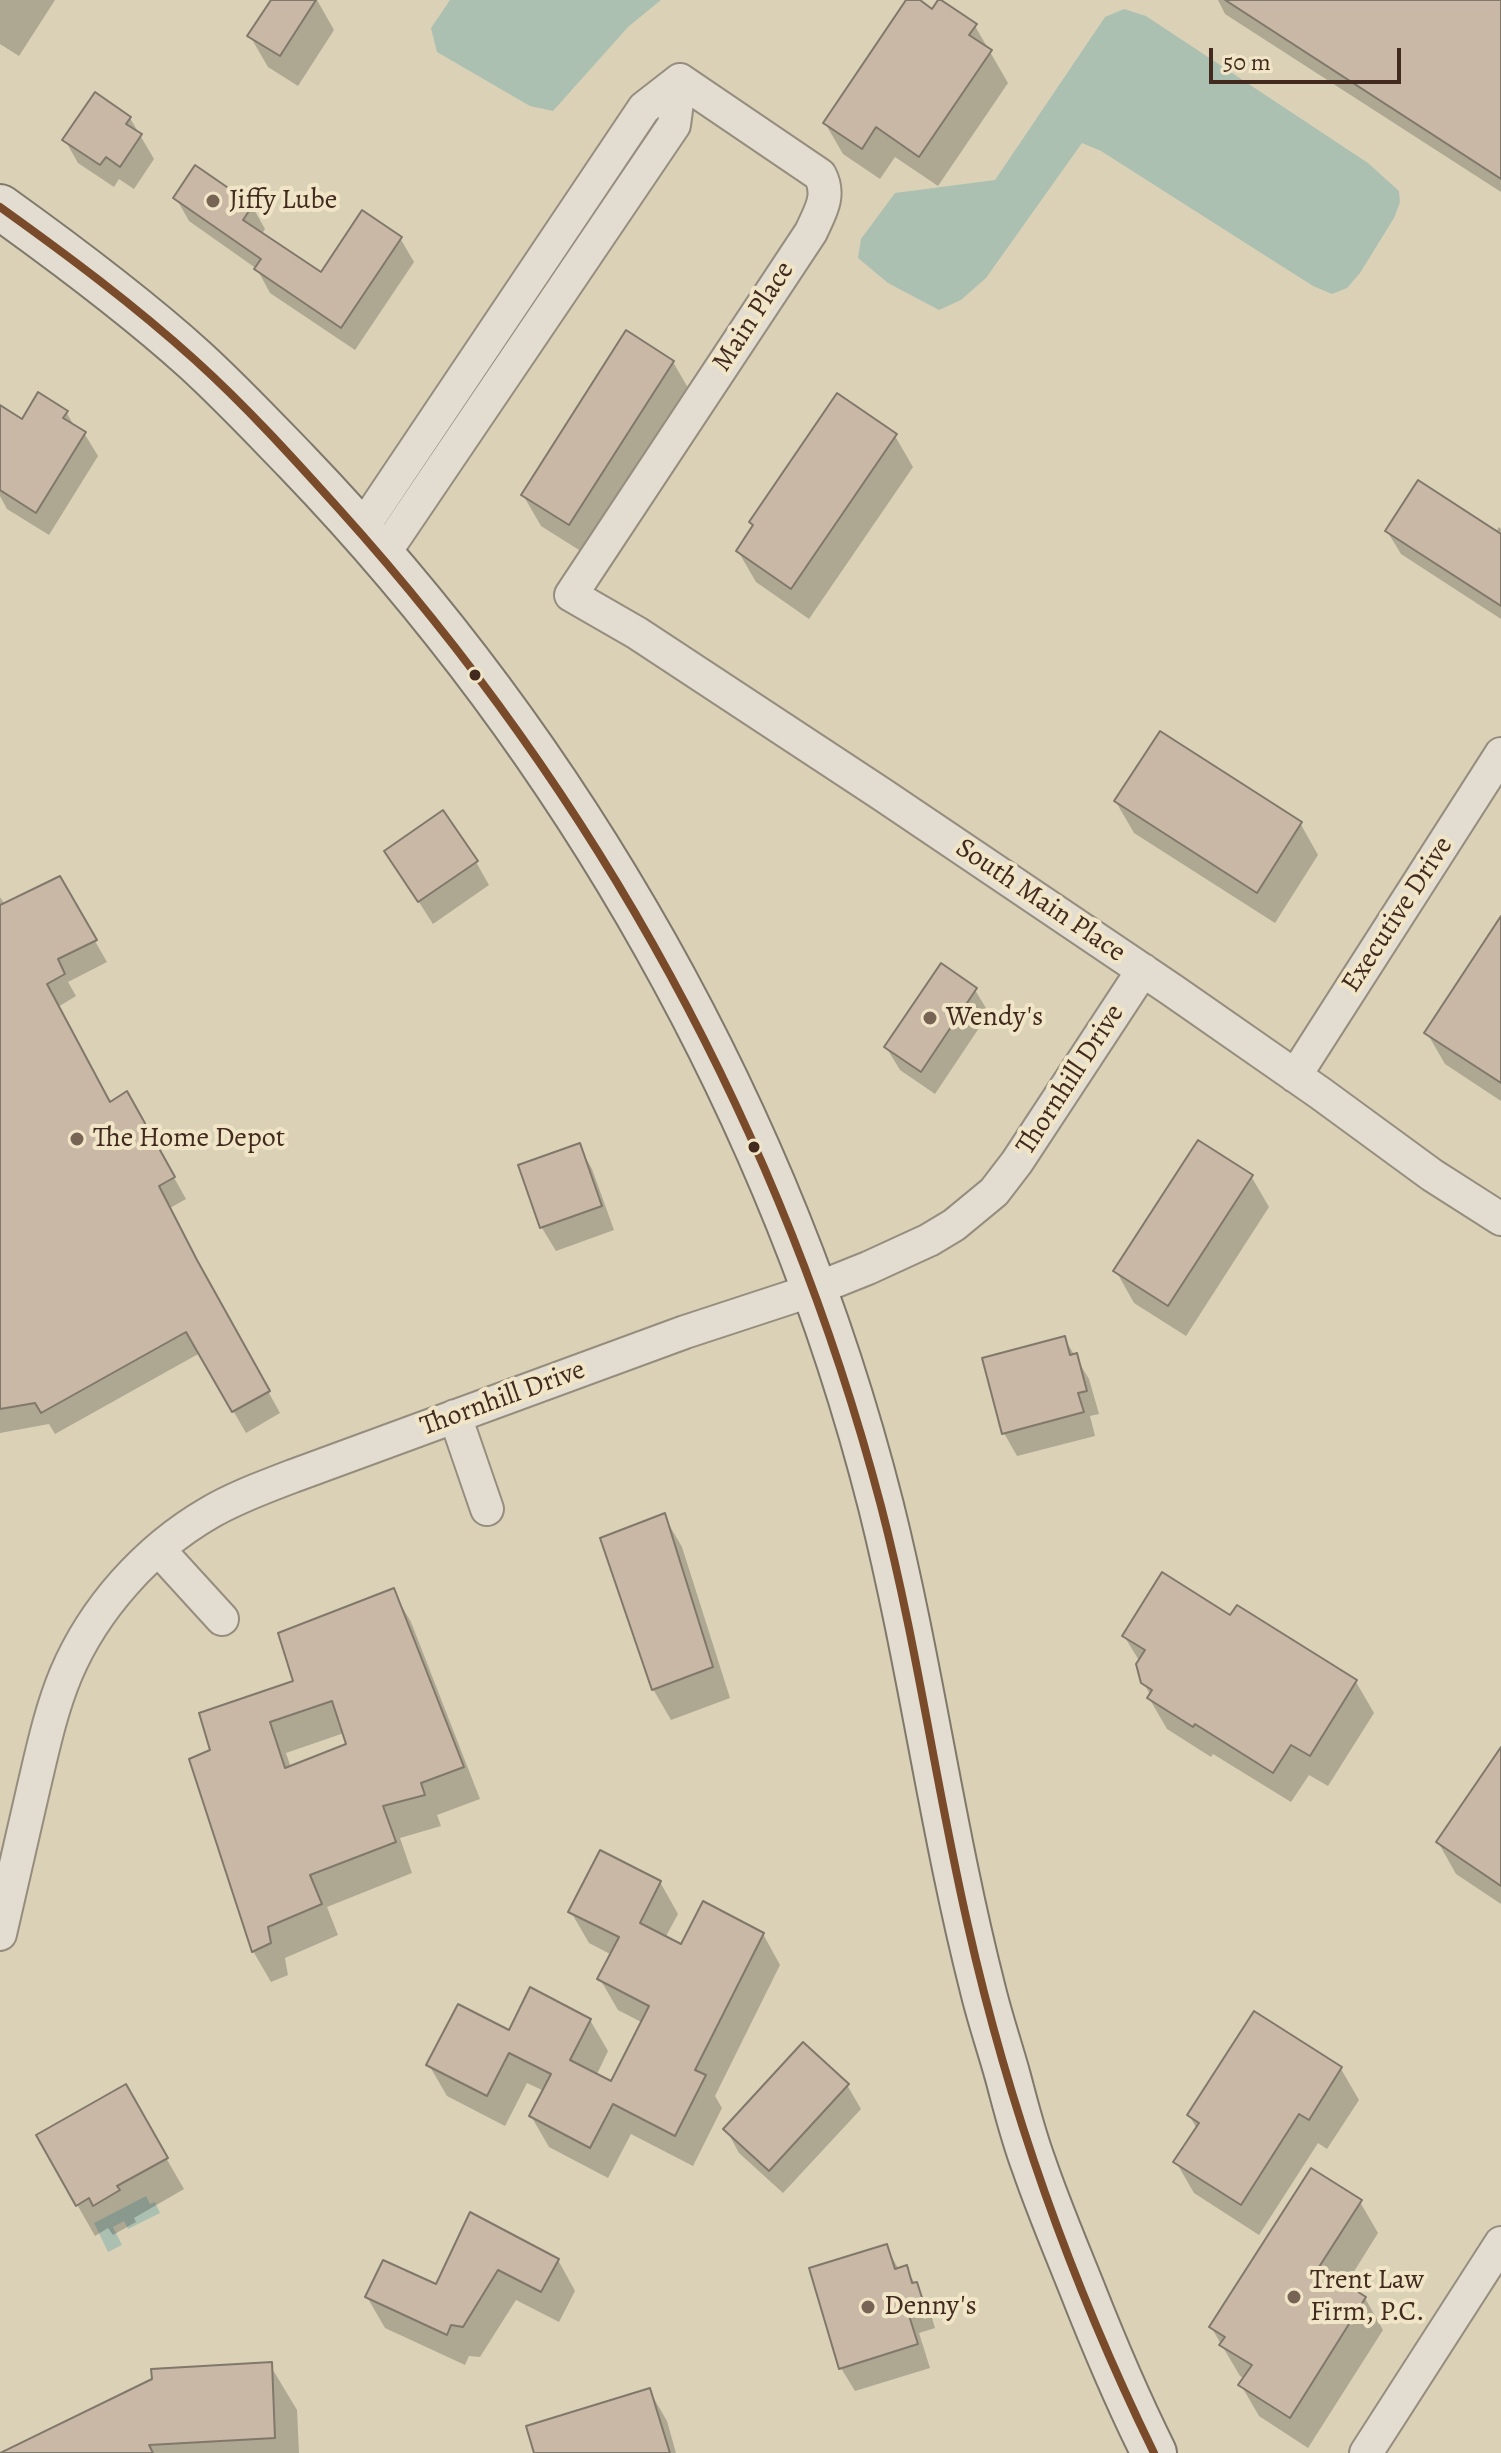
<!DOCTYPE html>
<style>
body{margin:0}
#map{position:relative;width:1501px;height:2453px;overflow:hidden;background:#dad1b7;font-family:Alegreya,serif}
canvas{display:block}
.scale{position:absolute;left:1209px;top:48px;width:192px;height:36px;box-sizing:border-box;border:4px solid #432a1f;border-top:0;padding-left:10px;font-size:24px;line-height:28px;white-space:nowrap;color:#432a1f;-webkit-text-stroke:6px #f0e5c7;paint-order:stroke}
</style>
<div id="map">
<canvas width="1501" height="2453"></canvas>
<div class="scale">50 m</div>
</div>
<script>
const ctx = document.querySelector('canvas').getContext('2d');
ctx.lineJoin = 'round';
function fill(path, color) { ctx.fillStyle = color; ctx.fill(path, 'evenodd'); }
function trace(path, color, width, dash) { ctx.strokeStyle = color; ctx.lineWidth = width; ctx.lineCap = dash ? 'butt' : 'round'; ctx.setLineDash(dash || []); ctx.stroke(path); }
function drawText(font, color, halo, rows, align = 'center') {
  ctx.font = font + ' Alegreya,serif'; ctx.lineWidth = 8; ctx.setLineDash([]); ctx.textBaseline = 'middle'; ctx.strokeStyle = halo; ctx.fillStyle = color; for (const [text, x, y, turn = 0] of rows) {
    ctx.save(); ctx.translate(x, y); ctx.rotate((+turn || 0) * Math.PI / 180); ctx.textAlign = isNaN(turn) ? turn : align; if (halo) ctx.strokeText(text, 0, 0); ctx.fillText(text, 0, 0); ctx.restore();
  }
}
fill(new Path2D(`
 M450 0H661L628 27 553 111 530 106 437 52 431 28Z
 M1124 9 1146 16 1368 163 1399 191 1400 202 1394 218 1360 273 1347 288 1332 294 1313 286 1101 151 1082 143 986 278 961 300 939 310 888 283 858 258 861 239 895 193 995 180 1105 17Z
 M146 2196 150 2204 155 2202 160 2213 128 2229 124 2221 113 2227 122 2245 108 2252 94 2223Z`), '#acc0b2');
fill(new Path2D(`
 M0 0H55L19 56 0 44Z
 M273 0H317L334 30 298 86 268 67 250 36Z
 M909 0H916L933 11 975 26 1008 83 938 186 895 157 880 179 843 154 825 123Z
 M1218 0H1501V192L1225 14Z
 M130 118 154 159 134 189 119 179 114 187 78 163 65 140Z
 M176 198 252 206 265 229 261 235 322 275 400 238 414 262 355 350 270 293 257 269 189 221Z
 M673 362 691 393 587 555 541 526 523 495Z
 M0 408 22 421 66 412 75 427 84 433 98 456 49 535 7 509 0 496Z
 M895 436 913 467 809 619 756 582 738 551 754 527 751 522Z
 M1499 527 1501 529V619L1401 554 1387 531 1495 533Z
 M1116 802 1300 823 1318 855 1275 923 1134 833Z
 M387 852 476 862 489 885 433 924Z
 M59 879 107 962 68 982 76 996 58 1007 110 1104 127 1094 186 1199 170 1208 209 1284 280 1413 246 1433 200 1353 55 1434 49 1424 0 1433V897L5 905Z
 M1501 939V1101L1445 1064 1427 1033Z
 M975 990 989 1013 935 1094 900 1070 886 1047Z
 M579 1146 592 1169 614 1230 556 1251 542 1228 521 1166Z
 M1251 1176 1269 1207 1186 1336 1134 1303 1116 1271Z
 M1064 1338 1089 1379 1099 1414 1090 1416 1095 1436 1017 1456 1004 1433Z
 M664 1516 682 1547 730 1698 671 1720 653 1689Z
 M393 1591 411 1622 480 1799 437 1815 441 1826 400 1838 412 1873 327 1907 338 1935 285 1958 288 1975 271 1982 253 1951 213 1751 295 1682ZM344 1733 348 1745 291 1768 286 1753Z
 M1231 1617 1356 1682 1374 1713 1328 1786 1309 1775 1291 1802 1213 1754 1211 1757 1167 1729 1149 1698 1151 1696 1143 1682 1140 1662 1124 1636Z
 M1501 1750V1904L1456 1874 1438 1842Z
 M660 1882 678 1914 665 1938 682 1947 763 1934 780 1965 715 2096 722 2108 693 2166 631 2134 608 2178 549 2147 531 2116 544 2091 527 2083 505 2126 447 2096 429 2065 509 2033 590 2020 608 2051 596 2076 612 2084 643 2023 618 2010 600 1979 612 1955 589 1943 571 1912Z
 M1341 2069 1359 2100 1327 2149 1318 2143 1259 2235 1194 2193 1176 2162 1197 2129 1189 2115Z
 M847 2085 861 2109 783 2193 739 2153 726 2129Z
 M125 2087 184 2189 134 2218 136 2222 113 2235 108 2228 95 2236 38 2136Z
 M1360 2202 1378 2233 1345 2286 1365 2298 1383 2330 1308 2448 1259 2416 1241 2385 1245 2379 1240 2376 1211 2327Z
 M471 2214 558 2260 575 2291 559 2322 516 2300 480 2357 469 2356 465 2365 385 2328 367 2297 437 2287Z
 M886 2246 899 2270 906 2268 929 2308 935 2328 919 2333 930 2368 855 2391 841 2368Z
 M270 2365 297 2410 299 2453H5Z
 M649 2390 667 2421 676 2453H536Z`), '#0003');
const building = new Path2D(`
 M271 0H316L280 56 247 36Z
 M906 0H920L932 9 938 0H941L977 24 969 35 992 50 919 157 876 127 862 149 823 123Z
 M1225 0H1501V179Z
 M95 92 131 117 126 124 142 134 120 167 106 157 100 165 62 140Z
 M195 165 253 205 243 220 321 272 362 210 402 237 341 328 254 269 261 259 173 198Z
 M626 330 674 361 569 525 521 495Z
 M38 392 68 411 63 418 86 432 36 513 0 490V405L22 419Z
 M837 393 897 434 791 589 736 551 753 525 749 522Z
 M1418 480 1501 534V606L1385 531Z
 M1160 731 1302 822 1257 893 1114 801Z
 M443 810 478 861 418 902 384 851Z
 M60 876 97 940 58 959 65 974 47 984 110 1102 127 1091 175 1177 159 1186 197 1260 270 1391 232 1412 186 1332 41 1413 35 1403 0 1409V905Z
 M1501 916V1083L1424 1033Z
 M941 963 977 988 921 1072 884 1047Z
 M1198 1140 1253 1175 1168 1306 1113 1271Z
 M580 1143 602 1206 540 1228 518 1165Z
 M1065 1336 1070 1355 1077 1353 1087 1391 1078 1393 1084 1412 1002 1434 982 1358Z
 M665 1513 713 1667 652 1690 600 1538Z
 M1162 1572 1230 1615 1237 1605 1357 1680 1310 1756 1291 1745 1273 1773 1195 1724 1193 1727 1147 1698 1152 1690 1141 1683 1136 1664 1145 1650 1122 1636Z
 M394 1588 464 1767 421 1783 425 1795 383 1806 396 1842 310 1875 322 1904 268 1927 271 1943 252 1952 189 1759 210 1750 199 1713 293 1681 278 1633ZM332 1701 346 1744 285 1768 270 1722Z
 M1501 1747V1886L1436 1842Z
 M600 1850 661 1881 640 1923 681 1944 703 1901 764 1933 695 2070 706 2075 675 2136 613 2104 590 2148 529 2116 551 2074 509 2053 487 2096 426 2065 458 2004 509 2030 530 1987 591 2019 570 2060 611 2081 649 2006 597 1979 619 1937 568 1912Z
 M1254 2011 1342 2067 1309 2120 1299 2114 1241 2205 1173 2162 1199 2123 1187 2115Z
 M803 2042 849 2084 769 2171 723 2129Z
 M126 2084 168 2158 117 2186 120 2190 93 2206 89 2198 76 2206 36 2135Z
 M1311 2168 1362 2200 1319 2267 1366 2297 1290 2418 1238 2385 1252 2365 1219 2345 1225 2337 1209 2327Z
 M470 2212 559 2259 541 2292 498 2270 463 2327 451 2325 447 2335 365 2297 383 2260 436 2284Z
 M887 2244 895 2269 907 2265 912 2283 917 2282 924 2304 907 2309 918 2344 839 2369 809 2268Z
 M272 2362 275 2438 149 2445 153 2453H0L152 2379 151 2369Z
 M650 2388 670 2453H534L526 2426Z`);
fill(building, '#c8b8a5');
trace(building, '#80786a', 2);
const minor = new Path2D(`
 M680 80 820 175C831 196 820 212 811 232L571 595 637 633 883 795 1172 990 1320 1093 1432 1175 1501 1219
 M361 530 644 108 680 80
 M383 555 674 125 680 80
 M1295 1076 1501 754
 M455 1416 487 1509
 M159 1550 222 1619
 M0 1934C11 1885 23 1835 34 1786 43 1748 51 1710 66 1674 94 1608 147 1549 209 1513 236 1497 265 1487 293 1476L685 1332 813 1290 868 1268 929 1240 954 1225 994 1192 1017 1162 1143 970
 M1366 2453 1501 2243`);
const secondary = new Path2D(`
 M0 207C67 255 134 305 195 360 230 392 263 427 296 461 574 750 782 1116 881 1506 921 1666 942 1830 983 1990 990 2019 1000 2048 1008 2077 1016 2107 1023 2136 1034 2165 1048 2206 1065 2246 1081 2286 1103 2342 1127 2399 1154 2453`);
trace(minor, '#968d7e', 36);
trace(secondary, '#80786a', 48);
trace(minor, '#e2ddd0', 32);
trace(secondary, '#e2ddd0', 44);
trace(new Path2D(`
 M0 207C67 255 133 304 195 360 246 406 293 458 339 509 597 795 783 1133 881 1506 917 1644 936 1787 968 1926 1009 2108 1072 2285 1154 2453`), '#7a4b2a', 8);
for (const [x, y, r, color] of [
 [213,201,8,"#786454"],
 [475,675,7,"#432a1f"],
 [930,1018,8,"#786454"],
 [77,1139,8,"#786454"],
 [754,1147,7,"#432a1f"],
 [1294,2297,8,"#786454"],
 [868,2307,8,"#786454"]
]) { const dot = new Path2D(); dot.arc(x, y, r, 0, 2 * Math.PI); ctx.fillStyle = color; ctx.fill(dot); trace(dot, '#f0e5c7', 3); }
drawText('28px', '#432a1f', '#f0e5c7', [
 ["Jiffy Lube",229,201],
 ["Wendy's",946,1018],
 ["The Home Depot",93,1139],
 ["Trent Law",1310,2281],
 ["Firm, P.C.",1310,2313],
 ["Denny's",884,2307]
], 'left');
drawText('28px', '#432a1f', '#f0e5c7', [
 ["Main Place",754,317,-57],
 ["South Main Place",1040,901,34],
 ["Executive Drive",1398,915,-57],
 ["Thornhill Drive",1071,1080,-57],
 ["Thornhill Drive",503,1399,-20]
]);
</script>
